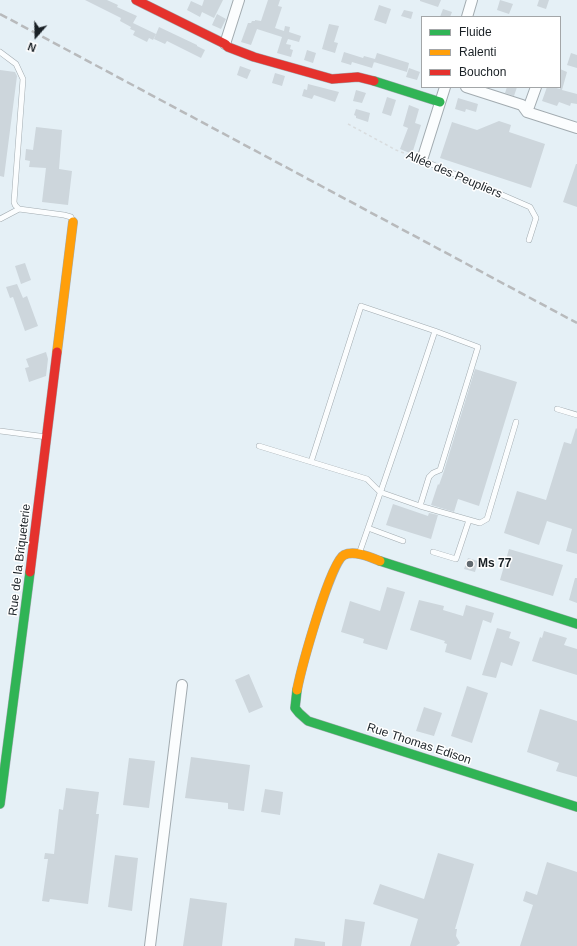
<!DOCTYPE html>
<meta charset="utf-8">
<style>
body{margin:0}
#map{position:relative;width:577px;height:946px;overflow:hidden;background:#e5f0f6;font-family:Arial,sans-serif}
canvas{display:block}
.legend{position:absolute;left:421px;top:16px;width:140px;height:72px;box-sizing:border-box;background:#fff;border:1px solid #a3a6a8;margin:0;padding:5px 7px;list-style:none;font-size:12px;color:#1a2126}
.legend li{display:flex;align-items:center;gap:8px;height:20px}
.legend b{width:20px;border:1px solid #a3a6a8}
.north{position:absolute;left:16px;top:16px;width:40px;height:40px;-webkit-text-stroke:3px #fff;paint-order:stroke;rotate:200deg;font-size:11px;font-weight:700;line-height:16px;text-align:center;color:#1a2126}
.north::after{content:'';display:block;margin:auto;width:14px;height:18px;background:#1a2126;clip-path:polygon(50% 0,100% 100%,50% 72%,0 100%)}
</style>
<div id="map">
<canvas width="577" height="946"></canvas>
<ul class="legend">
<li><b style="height:5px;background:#30b455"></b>Fluide</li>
<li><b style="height:5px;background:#ff9f0a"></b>Ralenti</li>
<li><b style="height:5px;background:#e5322d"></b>Bouchon</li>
</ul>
<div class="north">N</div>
</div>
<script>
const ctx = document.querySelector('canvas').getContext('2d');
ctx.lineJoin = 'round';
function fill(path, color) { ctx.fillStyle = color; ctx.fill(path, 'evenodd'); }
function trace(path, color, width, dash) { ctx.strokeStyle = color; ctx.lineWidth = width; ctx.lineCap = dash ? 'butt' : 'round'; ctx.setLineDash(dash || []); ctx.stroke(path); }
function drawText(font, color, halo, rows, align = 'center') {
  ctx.font = font + ' Arial,sans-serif'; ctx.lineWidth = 3; ctx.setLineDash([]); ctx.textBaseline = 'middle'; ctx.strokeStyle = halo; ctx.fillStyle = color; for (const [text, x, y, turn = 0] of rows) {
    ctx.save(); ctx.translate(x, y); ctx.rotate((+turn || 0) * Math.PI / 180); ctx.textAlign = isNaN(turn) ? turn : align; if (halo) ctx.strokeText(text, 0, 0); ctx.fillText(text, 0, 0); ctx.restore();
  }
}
fill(new Path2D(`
 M85 0H107L118 5 117 7 137 16 133 23 156 34 153 40 149 38 147 42 133 35 135 31 130 29 132 25 131 27 120 21 121 18Z
 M204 0H223L214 18 202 12 200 17 187 10 191 1 202 6Z
 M268 0H280L278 6 282 7 275 28 284 31 285 26 290 27 289 32 301 36 299 42 288 39 286 44 291 45 290 49 293 50 291 57 277 53 282 37 257 29 251 45 241 42 248 23H251L252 21H255V20L261 21Z
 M420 0H441L438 7 420 1Z
 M500 0 513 4 509 14 497 10Z
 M539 0H549L546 9 537 6Z
 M379 5 391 9 386 24 374 20Z
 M443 9 452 12 450 17H440Z
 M404 10 413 12 411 19 401 16Z
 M217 14 226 19 221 29 212 25Z
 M329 24 339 26 334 42 338 43 335 53 322 49Z
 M159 27 197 45V46L205 50 201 58 167 41 165 44 154 39Z
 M307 50 316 53 313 63 304 60Z
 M344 52 363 58 364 56 375 59 372 68 352 62 351 65 341 62Z
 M377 53 409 63 407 72 374 62Z
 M571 53 577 55V68L567 65Z
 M240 66 251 70 247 79 237 75Z
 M409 68 420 72 417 80 406 77Z
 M560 69 567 72 562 90 577 94V104L571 103 570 106 559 102 557 106 542 101 547 87H553L560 89Z
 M0 70 15 72 17 76 4 177 0 176Z
 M275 73 285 76 282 86 272 83Z
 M308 84 339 92 335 102 314 95 312 99 302 96 304 89 307 90Z
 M507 87H517L514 96 505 93Z
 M356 90 366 93 362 103 353 101Z
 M387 97 396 100 391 116 382 113Z
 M458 98 478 104 476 112 466 109 465 112 455 109Z
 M409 105 419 109 415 123 421 125 412 154 400 149 408 128 403 126Z
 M356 109 370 113 368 122 356 118V116L354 115Z
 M499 121 511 125 509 132 545 144 531 188 440 158 452 122 477 130Z
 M36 127 62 130 59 169 72 171 68 205 42 202 46 168 29 167 30 161 25 160 26 149 33 150Z
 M576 164H577V207L563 202Z
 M25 263 31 280 21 284 15 266Z
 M17 284 23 298 27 296 38 326 25 331 13 297 10 298 6 287Z
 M46 352 48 359 46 376 29 382 25 368 29 367 26 359Z
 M475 369 517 382 479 506 458 499 454 512 431 505 438 484 439 485 444 471Z
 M576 428 577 429V554L566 551 572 529 547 521 539 545 504 533 517 491 546 500 564 442 571 444Z
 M393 504 428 516 429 513 438 515 431 539 386 525Z
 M509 549 563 565 553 596 500 580Z
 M468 558 478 561 475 572 464 569Z
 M575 578H577V603L569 600Z
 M387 587 405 592 387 650 363 643 364 639 341 632 350 601 380 611Z
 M419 600 444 606 443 610 463 616 466 605 494 613 491 623 483 620 471 660 445 652 447 644 444 643 445 641 410 630Z
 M497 628 511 632 509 638 520 642 512 666 501 662 496 678 482 675Z
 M544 631 567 638 564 645 577 649V675L532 661 540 637 542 638Z
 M249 674 263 707 249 713 235 680Z
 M467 686 488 693 472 743 451 736Z
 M424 707 442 713 434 736 416 731Z
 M540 709 577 721V777L556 771 559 763 527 752Z
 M191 757 250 765 244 811 228 809V803L185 798Z
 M129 758 155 761 149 808 123 805Z
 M66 788 99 792 96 814H99L88 904 50 899 49 902 42 901 48 859H44L45 853 54 854 59 809 63 810Z
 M265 789 283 792 280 815 261 812Z
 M438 853 474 864 455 929H457L456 936 460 943 456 946H410L418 919 373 904 380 884 424 899Z
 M115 855 138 858 132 911 108 907Z
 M547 862 577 872V946H520L533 905 523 901 526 891 537 895Z
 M190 898 227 903 222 946H183Z
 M345 919 365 922 361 946H342Z
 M295 938 325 942V946H294Z`), '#cdd6dc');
const lane = new Path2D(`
 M0 52 16 64 23 79 14 202 15 205 19 209
 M422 160 530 207 536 218 529 240
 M0 219 19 209 64 215 71 217 73 221
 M557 409 577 415
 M0 431 47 437
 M259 446 367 479 380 492 420 506 429 477 433 473 440 470 478 347 435 331C410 406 385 480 359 554
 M311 462 361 306 435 331
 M420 506 480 523 487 519 516 422
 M368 528 403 541
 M433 552 456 559 469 520`);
const street = new Path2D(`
 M467 17 472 0
 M225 44 239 0
 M466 87 522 105 527 112 577 128
 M527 112 536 87
 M422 160 445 87
 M150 946 182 685`);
const fast = new Path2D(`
 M374 81 440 102
 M380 561 577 624
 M297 690 295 708 299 713 308 721 577 807
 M0 804 30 572`);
const slow = new Path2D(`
 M57 352 73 222
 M297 690C301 670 330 562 344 555 354 550 370 557 380 561`);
const jam = new Path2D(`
 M136 0 225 44 228 47 254 57 332 79 358 77 374 81
 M30 572 57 352`);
trace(lane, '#a2abb0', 6);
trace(street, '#a2abb0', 12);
trace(fast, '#a2abb0', 10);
trace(slow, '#a2abb0', 10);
trace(jam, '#a2abb0', 10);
trace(new Path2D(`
 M348 124 396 150 414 157`), '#d8dcde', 1.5, [3, 3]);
trace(lane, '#fbfdfe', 5);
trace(street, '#fbfdfe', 10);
trace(fast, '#30b455', 9);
trace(slow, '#ff9f0a', 9);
trace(jam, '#e5322d', 9);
trace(new Path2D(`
 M0 14 577 323`), '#b8babc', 2.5, [8, 4]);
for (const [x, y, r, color] of [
 [470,564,4,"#61696f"]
]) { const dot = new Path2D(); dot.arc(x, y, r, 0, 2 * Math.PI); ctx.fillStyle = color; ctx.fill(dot); trace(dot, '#fff', 1.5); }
drawText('12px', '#1a2126', '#fff', [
 ["Allée des Peupliers",454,175,23],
 ["Rue de la Briqueterie",20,560,-83],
 ["Rue Thomas Edison",419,744,18]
]);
drawText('bold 12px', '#1a2126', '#fff', [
 ["Ms 77",478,564]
], 'left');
</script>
